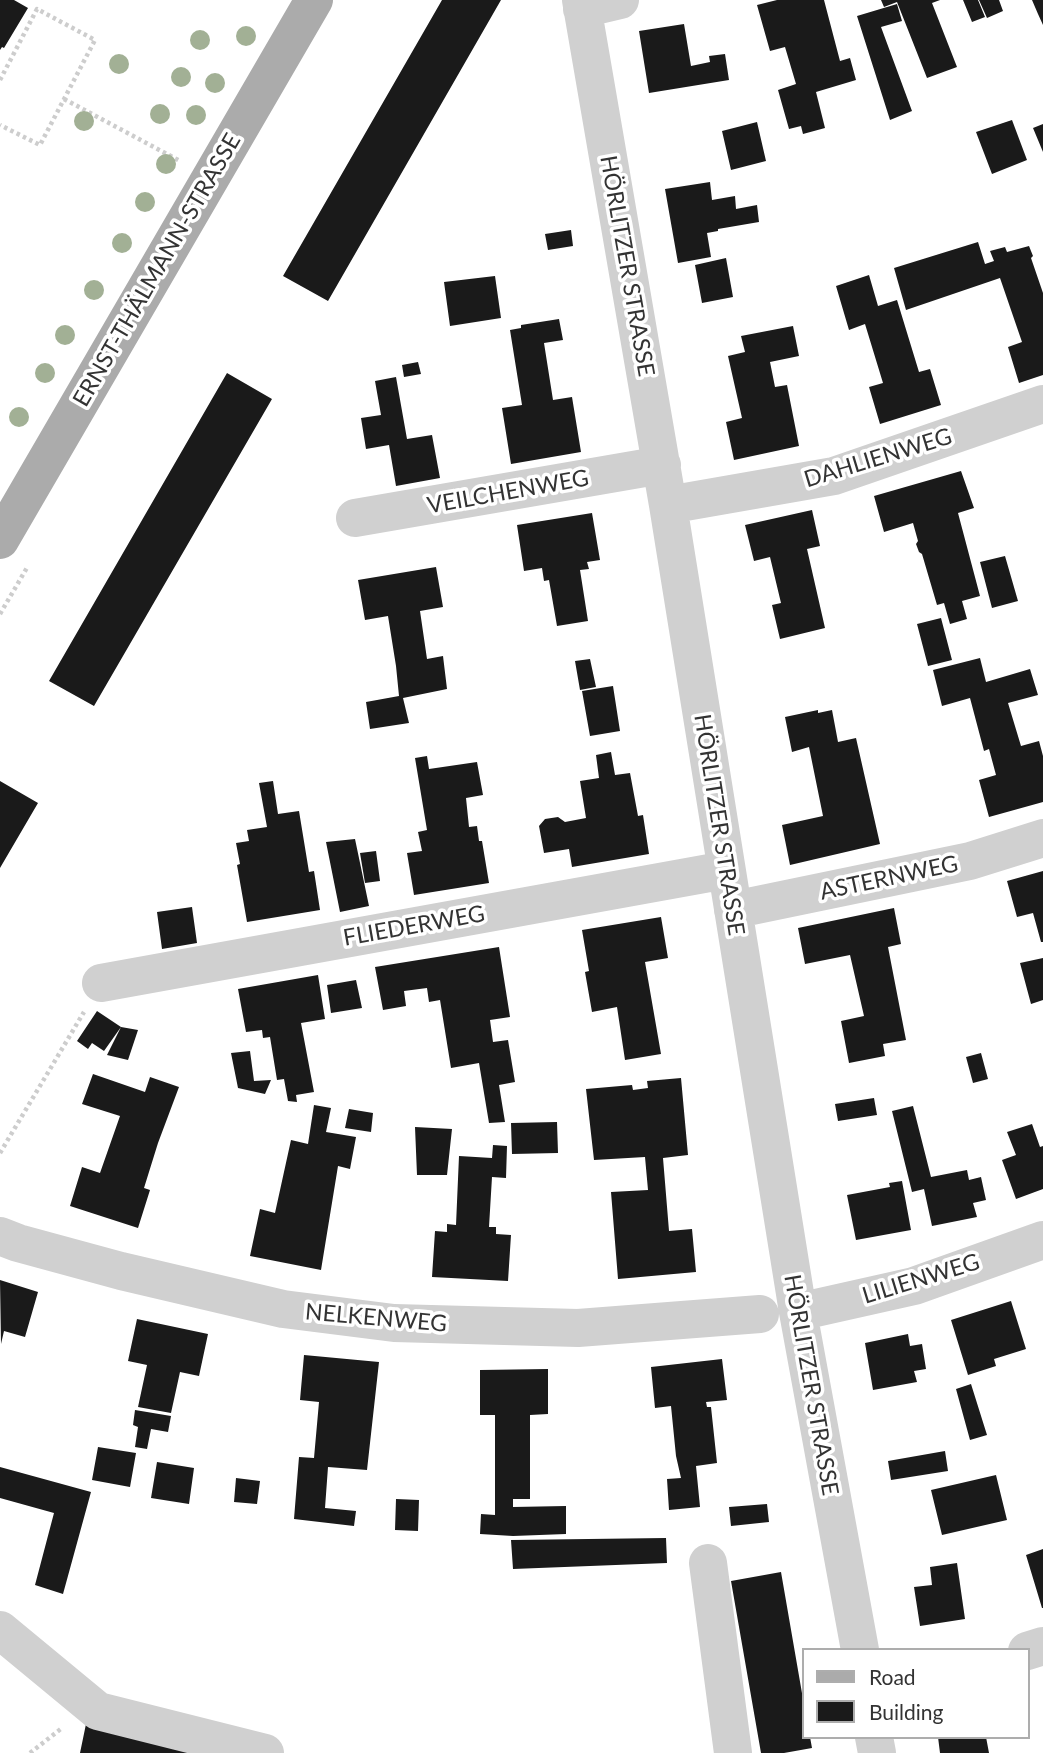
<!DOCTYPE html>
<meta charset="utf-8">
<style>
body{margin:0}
#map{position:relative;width:1043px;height:1753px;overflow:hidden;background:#fff;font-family:Lato,sans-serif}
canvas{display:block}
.legend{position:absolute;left:802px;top:1648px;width:228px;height:91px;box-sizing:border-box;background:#fff;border:2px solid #adadad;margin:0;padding:9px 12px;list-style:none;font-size:21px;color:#333}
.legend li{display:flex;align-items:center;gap:14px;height:35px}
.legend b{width:35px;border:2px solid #adadad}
</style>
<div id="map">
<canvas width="1043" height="1753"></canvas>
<ul class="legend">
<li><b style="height:9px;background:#ababab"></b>Road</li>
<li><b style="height:19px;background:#1a1a1a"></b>Building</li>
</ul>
</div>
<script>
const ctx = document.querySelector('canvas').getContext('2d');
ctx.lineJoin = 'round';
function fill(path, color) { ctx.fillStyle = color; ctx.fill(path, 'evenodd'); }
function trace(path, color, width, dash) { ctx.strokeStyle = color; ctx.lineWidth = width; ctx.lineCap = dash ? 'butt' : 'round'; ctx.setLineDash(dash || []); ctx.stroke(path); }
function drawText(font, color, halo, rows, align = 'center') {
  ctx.font = font + ' Lato,sans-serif'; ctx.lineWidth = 7; ctx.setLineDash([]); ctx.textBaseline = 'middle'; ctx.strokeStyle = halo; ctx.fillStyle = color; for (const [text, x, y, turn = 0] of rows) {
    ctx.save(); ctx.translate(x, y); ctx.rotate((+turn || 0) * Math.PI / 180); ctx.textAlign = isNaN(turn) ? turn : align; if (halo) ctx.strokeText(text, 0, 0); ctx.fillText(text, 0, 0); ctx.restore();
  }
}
fill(new Path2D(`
 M0 0H14L28 8 4 48 2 47 0 50Z
 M442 0H501L328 301 283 276Z
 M777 0H824L840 61 850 58 856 80 816 92 825 128 803 134 801 126 789 129 778 90 796 84 785 47 770 51 757 5Z
 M881 0H940L932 3 957 67 927 78 897 2 884 7Z
 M963 0H978L985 17 972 22Z
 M979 0H999L1003 11 987 18Z
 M1032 0H1043V25L1038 14Z
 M897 4 902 21 881 27 912 111 890 120 857 16Z
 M684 24 691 66 710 62 709 56 725 54 729 80 649 93 639 31Z
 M1012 120 1027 160 992 174 976 132Z
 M757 122 766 161 731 170 722 131Z
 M1043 124V152L1033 128Z
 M710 182 712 200 735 196 736 209 757 205 759 222 718 229V231L707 233 711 257 678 263 665 189Z
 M571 230 573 246 548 250 545 234Z
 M978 242 985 264 994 261 990 251 1005 247 1007 252 1029 246 1033 256 1031 258 1043 293V375L1019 383 1008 347 1022 342 1000 278 906 310 894 268Z
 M726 258 733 297 702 303 695 265Z
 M869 275 878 306 897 300 919 372 930 369 941 405 880 424 869 387 883 383 865 324 849 330 836 286Z
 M495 276 501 318 450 326 444 282Z
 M559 319 563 340 544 343 553 400 572 397 581 452 511 464 502 408 522 405 510 330 521 328V325Z
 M793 326 799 356 770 362 775 387 787 385 799 446 734 460 726 422 742 418 728 356 745 352 741 336Z
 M418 362 421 374 404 377 402 365Z
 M227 373 272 399 94 706 49 681Z
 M396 377 407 439 432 435 440 478 396 486 389 445 366 449 361 418 381 415 375 381Z
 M961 471 974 508 958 513 980 596 962 601 967 619 950 624 944 603 937 605 922 554 919 552 916 544 918 541 913 523 884 532 874 496Z
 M812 510 820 546 807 549 825 628 780 639 772 605 781 603 770 557 754 561 745 525Z
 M592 513 600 560 587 562 589 569 580 570 588 621 557 626 549 580 544 581 542 568 524 571 517 525Z
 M1005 556 1018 601 992 608 980 562Z
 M436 567 443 607 420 611 427 659 443 656 447 689 403 698 409 723 370 729 366 702 399 696 396 666 388 616 365 620 358 580Z
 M941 618 952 660 928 666 917 624Z
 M980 658 986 682 1030 669 1038 695 1008 703 1021 746 1039 741 1043 756V802L989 817 979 780 996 775 989 749 984 751 970 698 942 706 933 670Z
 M590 659 596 687 580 690 575 661Z
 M613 686 620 731 590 736 582 691Z
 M818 710V713L832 710 838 742 856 738 880 844 790 865 782 825 823 816 809 747 792 752 785 717Z
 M611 752 615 775 630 773 638 816 643 815 649 854 572 867 569 849 544 853 539 826 545 819 558 817 565 822 586 818 580 781 599 778 596 755Z
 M427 756 429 769 477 762 483 795 466 798 469 827 477 826 479 841H482L489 883 414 895 407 853 422 851 418 832 427 830 415 758Z
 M0 781 38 803 0 868Z
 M273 781 278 814 299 811 309 872 314 871 320 910 247 922 237 865 240 864 236 843 249 841 247 830 267 827 259 783Z
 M355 839 369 906 340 912 326 842Z
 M376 851 380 881 365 883 360 853Z
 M1043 871V942H1041L1033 913 1017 917 1007 881Z
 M192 907 197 943 162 949 157 912Z
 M894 908 901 944 888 947 906 1040 883 1044 885 1056 849 1063 841 1021 864 1016 850 955 805 964 798 928Z
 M661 917 668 958 645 962 661 1054 625 1060 617 1007 592 1012 585 972 589 971 582 930Z
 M499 947 510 1017 490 1020 493 1042 508 1040 515 1082 499 1085 505 1122 489 1123 479 1063 451 1068 440 1000 429 1002 427 988 404 991 406 1006 383 1010 375 967Z
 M1043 958V1000L1031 1004 1020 963Z
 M318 975 325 1019 301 1023 314 1092 296 1095 297 1102 288 1101 284 1079 277 1080 270 1037 263 1038 262 1030 246 1032 238 989Z
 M356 980 362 1008 331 1013 327 985Z
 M97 1011 121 1027 104 1051 92 1043 88 1049 77 1041Z
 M121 1027 138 1030 128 1060 107 1055Z
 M250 1051 254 1081 271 1080 265 1094 238 1088 231 1053Z
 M981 1053 988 1079 973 1083 966 1057Z
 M93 1074 145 1092 150 1077 179 1087 158 1143 144 1188 150 1190 138 1228 70 1206 82 1167 100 1173 120 1116 82 1104Z
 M681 1078 688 1155 663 1158 669 1231 692 1229 696 1272 618 1279 611 1192 648 1190 645 1157 594 1160 586 1089 632 1085 633 1090 648 1088 647 1081Z
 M874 1098 877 1115 838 1121 835 1104Z
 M314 1105 331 1108 326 1132 356 1137 350 1169 338 1166 321 1270 250 1256 260 1209 275 1213 291 1140 308 1144Z
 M913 1106 931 1177 967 1170 969 1180 981 1177 986 1200 973 1203 977 1217 932 1226 924 1189 912 1192 892 1111Z
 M349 1109 373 1113 371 1132 345 1128Z
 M557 1122 558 1153 512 1154 511 1123Z
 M1032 1124 1040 1147 1043 1146V1189L1016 1199 1002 1160 1016 1155 1007 1132Z
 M415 1127 452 1129 447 1175H417Z
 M493 1145 507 1146 506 1178 492 1177 489 1227H496V1234L511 1235 508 1281 432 1277 435 1231 447 1232V1224L456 1225 459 1156 492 1158Z
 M902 1181 911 1230 856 1240 847 1195 890 1187 889 1183Z
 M0 1280 38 1292 25 1337 4 1331 1 1344Z
 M1011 1301 1026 1349 994 1359 996 1366 968 1375 951 1320Z
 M137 1319 208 1334 199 1376 180 1372 171 1413 138 1407 147 1365 128 1361Z
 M908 1334 910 1346 922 1344 926 1369 914 1371 917 1382 873 1390 865 1343Z
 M304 1355 379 1362 367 1470 328 1467 325 1508 356 1511 354 1526 294 1519 299 1457 314 1458 319 1402 300 1400Z
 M722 1359 727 1400 706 1402 707 1407H711L717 1463 696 1466 700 1507 669 1510 667 1479 681 1478 676 1456 671 1406 655 1408 651 1367Z
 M548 1369V1414L530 1415V1499H513V1507L566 1506V1534L513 1536 480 1534 481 1514 495 1515V1415H480V1370Z
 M971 1384 987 1435 970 1440 956 1389Z
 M135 1410 171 1416 168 1432 151 1429 147 1449 135 1447 138 1427 133 1425Z
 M98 1447 136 1453 130 1487 92 1480Z
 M945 1451 948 1471 891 1480 888 1461Z
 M157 1462 194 1468 189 1504 151 1498Z
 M0 1467 91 1492 63 1594 35 1585 54 1513 0 1498Z
 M996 1475 1007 1520 942 1535 931 1490Z
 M236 1478 260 1481 257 1504 234 1502Z
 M396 1499 419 1500 418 1531 395 1530Z
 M767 1504 769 1522 731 1526 729 1507Z
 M666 1538 667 1563 513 1569 511 1540Z
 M1043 1549V1608H1042L1026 1555Z
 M957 1563 965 1619 920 1626 914 1587 932 1585 930 1567Z
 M781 1572 803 1699V1737H810L812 1748 784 1753H761L731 1581Z
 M86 1724 209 1753H80Z
 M938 1737H986L989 1753H940Z`), '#1a1a1a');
trace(new Path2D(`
 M0 80 37 9 95 40 40 145 0 125
 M64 99 180 161
 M0 614 28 566
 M0 1153 84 1012
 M30 1753 62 1728`), '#cdcdcd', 4.5, [3.5, 3.5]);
trace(new Path2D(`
 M581 0 668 505 798 1312 860 1650
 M582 9 620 0
 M668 505 834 476 1043 404
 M355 518 662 465
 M733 910 970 861 1043 838
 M101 983 726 870
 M0 1236 18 1243 121 1271 283 1309 394 1323 578 1328 760 1314
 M798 1312 914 1286 1043 1240
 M708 1563 733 1753
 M0 1630 98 1711 265 1753
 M1027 1651 1043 1646
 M874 1737 877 1753`), '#d0d0d0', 38);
trace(new Path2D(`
 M0 540 314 0`), '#ababab', 38);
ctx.fillStyle = '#a2b095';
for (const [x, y] of [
 [246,36],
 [200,40],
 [119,64],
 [181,77],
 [215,83],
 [160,114],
 [196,115],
 [84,121],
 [166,164],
 [145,202],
 [122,243],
 [94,290],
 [65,335],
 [45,373],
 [19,417]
]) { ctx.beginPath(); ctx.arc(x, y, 10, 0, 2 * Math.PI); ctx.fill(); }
drawText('23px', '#333', '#fff', [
 ["HÖRLITZER STRASSE",627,266,80],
 ["ERNST-THÄLMANN-STRASSE",157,270,-60],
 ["DAHLIENWEG",878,458,-17],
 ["VEILCHENWEG",508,492,-10],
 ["HÖRLITZER STRASSE",719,825,81],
 ["ASTERNWEG",889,878,-12],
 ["FLIEDERWEG",414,926,-10],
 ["LILIENWEG",921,1279,-17],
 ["NELKENWEG",376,1318,5],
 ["HÖRLITZER STRASSE",811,1385,80]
]);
</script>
